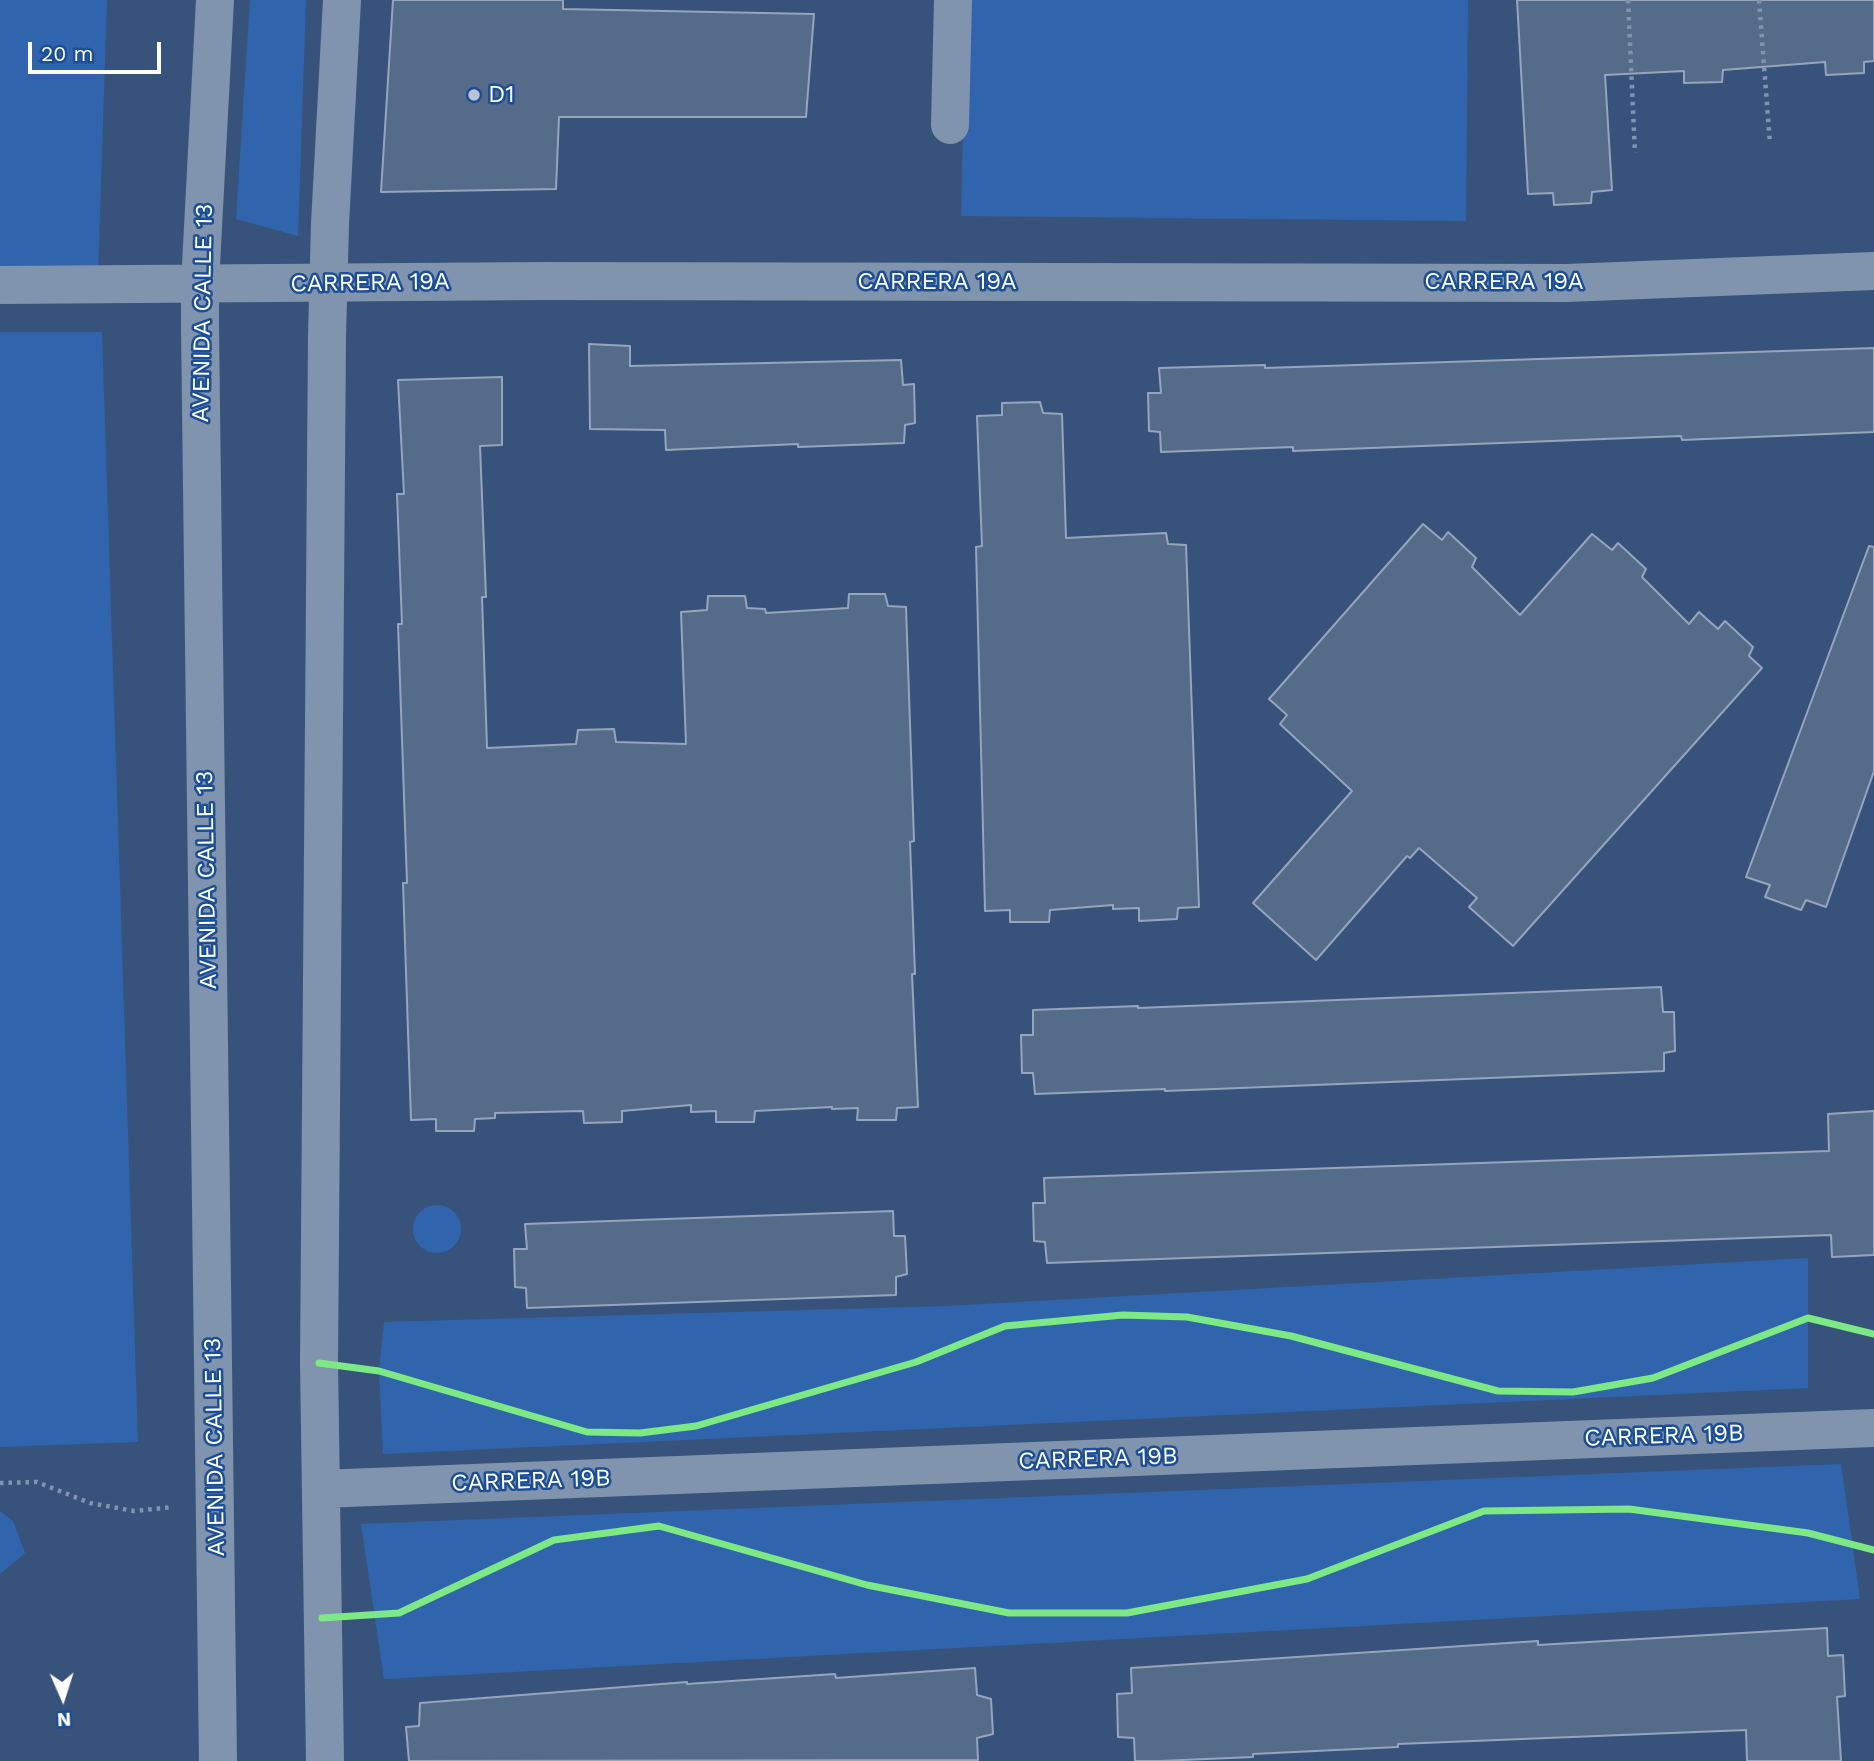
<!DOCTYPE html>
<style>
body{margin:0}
#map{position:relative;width:1874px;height:1761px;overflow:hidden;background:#38537b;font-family:"Work Sans",sans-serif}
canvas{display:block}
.north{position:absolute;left:28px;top:1663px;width:70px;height:70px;-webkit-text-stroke:5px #1b4e98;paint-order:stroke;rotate:177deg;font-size:19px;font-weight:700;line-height:28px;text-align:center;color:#fff}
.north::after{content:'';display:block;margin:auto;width:24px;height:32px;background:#fff;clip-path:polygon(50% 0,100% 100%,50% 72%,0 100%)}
.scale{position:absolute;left:28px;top:42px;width:133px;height:32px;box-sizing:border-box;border:4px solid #fff;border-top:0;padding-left:9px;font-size:21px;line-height:24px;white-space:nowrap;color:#fff;-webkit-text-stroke:5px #1b4e98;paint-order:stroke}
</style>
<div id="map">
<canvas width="1874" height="1761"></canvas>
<div class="north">N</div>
<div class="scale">20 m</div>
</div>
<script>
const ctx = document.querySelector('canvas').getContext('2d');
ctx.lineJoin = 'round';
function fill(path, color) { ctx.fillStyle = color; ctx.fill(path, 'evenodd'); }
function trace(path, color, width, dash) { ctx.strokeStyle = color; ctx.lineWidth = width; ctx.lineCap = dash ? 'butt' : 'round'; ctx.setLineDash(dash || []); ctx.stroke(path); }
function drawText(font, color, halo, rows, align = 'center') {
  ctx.font = font + ' "Work Sans",sans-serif'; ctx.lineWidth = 5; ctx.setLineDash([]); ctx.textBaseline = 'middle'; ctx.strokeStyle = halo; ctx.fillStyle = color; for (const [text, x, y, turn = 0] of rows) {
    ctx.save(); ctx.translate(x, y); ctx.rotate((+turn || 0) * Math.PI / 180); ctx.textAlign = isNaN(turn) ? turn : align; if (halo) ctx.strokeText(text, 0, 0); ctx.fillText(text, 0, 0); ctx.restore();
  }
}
fill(new Path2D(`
 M0 0H107L98 275 0 273Z
 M250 0H306L298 236 236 219Z
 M966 0H1468L1466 221 961 216Z
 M0 332H102L138 1442 0 1447Z
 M413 1229a24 24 0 1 1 48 0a24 24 0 1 1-48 0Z
 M1808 1258V1388L383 1454 379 1371 384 1322 947 1306Z
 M1841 1464 1860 1599 384 1679 361 1524Z
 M0 1511 13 1521 25 1553 0 1574Z`), '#3065ad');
const building = new Path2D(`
 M393 0H563V9L814 14 806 117H559L556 189 381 192Z
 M1517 0H1874V61L1864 62V73L1826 75 1825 62 1723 70 1722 82 1684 83V71L1605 75 1612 190 1592 192 1591 203 1554 205 1553 193 1528 194Z
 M589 344 630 346V366L901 360 903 385 914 384 915 423 905 425 904 443 798 447V444L666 450 665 430 590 429Z
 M1874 348V432L1682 440 1681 436 1293 451V447L1161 452 1160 432 1149 431 1148 393H1161L1159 368 1265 365V368Z
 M502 377V445L480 446 486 597H482L487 748 576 744 578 730 614 729 616 742 686 744 681 612 707 610 708 596H745L747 608 765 609 766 613 848 608 849 594H885L888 606 906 607 914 841 910 842 915 974H912L918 1107 897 1108 896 1120H857L858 1108 832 1109V1107L755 1111 754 1122H716V1111L691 1112V1105L622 1111V1122L584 1123 583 1111 495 1113V1118L475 1119 474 1131H436V1119L411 1120 403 883H407L398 624H402L397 494H404L398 380Z
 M1040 402 1043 413 1062 414 1066 538 1166 533 1168 544 1186 545 1199 907 1178 908 1177 919 1139 921V908L1113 909V905L1050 910 1049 922H1010V910L985 911 976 547 982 546 977 416 1002 415V403Z
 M1423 524 1442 540 1448 532 1476 558 1472 567 1520 615 1592 534 1612 550 1618 543 1646 569 1642 577 1689 624 1699 612 1718 629 1725 621 1753 647 1749 656 1762 668 1513 946 1469 907 1477 898 1419 848 1410 858 1407 856 1316 960 1253 903 1352 791 1280 724 1287 715 1269 699Z
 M1869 546 1874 547V771L1826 907 1806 900 1801 910 1765 897 1770 885 1746 877Z
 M1661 987 1663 1012H1674L1675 1051 1664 1053V1071L1165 1091V1089L1035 1094 1033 1073H1022L1021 1035H1033V1010L1138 1006V1008Z
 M1874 1111V1255L1832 1257 1831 1235 1047 1263 1045 1242 1034 1241 1033 1203H1045L1044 1178 1829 1151 1828 1114Z
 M893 1211 894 1236H905L907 1274 896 1277V1295L527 1308 526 1288 515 1287 514 1249H527L525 1224Z
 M1827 1628 1828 1656 1843 1655 1845 1696 1837 1697 1841 1761H1747L1746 1730 1398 1744V1747L1253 1754V1757L1159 1761H1135L1134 1738 1118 1737 1117 1694 1132 1693 1131 1668 1538 1641V1645Z
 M975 1668 977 1695 991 1699 993 1734 977 1738 978 1760 409 1761 406 1727 419 1726 420 1703 687 1682V1684L835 1674 836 1678Z`);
fill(building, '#556b8a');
trace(building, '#96a5bb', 2);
trace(new Path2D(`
 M1628 0 1635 153
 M1759 0 1770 144
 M0 1483 37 1482 90 1503 134 1511 173 1507`), '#8194ad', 4.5, [3.5, 5]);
trace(new Path2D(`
 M215 0 200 284V327L218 1761
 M950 125 953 0
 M0 285 544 281 1566 283 1874 271
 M321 1489 1874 1428
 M325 1761 319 1363 327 337 330 224 342 0`), '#8194ad', 38);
trace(new Path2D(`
 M319 1363 379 1371 587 1432 640 1433 696 1426 916 1362 1005 1326 1123 1315 1187 1317 1291 1336 1498 1391 1573 1392 1653 1378 1808 1318 1874 1334
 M322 1618 399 1613 554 1540 659 1526 867 1585 1009 1613H1127L1307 1579 1484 1511 1629 1509 1808 1533 1874 1550`), '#7ce984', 7);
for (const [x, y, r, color] of [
 [474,95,7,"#b9c3d1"]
]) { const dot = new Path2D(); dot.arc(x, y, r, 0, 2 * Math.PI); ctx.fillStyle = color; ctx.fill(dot); trace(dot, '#1b4e98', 2.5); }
drawText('24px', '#fff', '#1b4e98', [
 ["D1",488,95]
], 'left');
drawText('24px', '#fff', '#1b4e98', [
 ["CARRERA 19A",937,282],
 ["CARRERA 19A",1504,282],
 ["CARRERA 19A",370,283,-1],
 ["AVENIDA CALLE 13",203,313,-89],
 ["AVENIDA CALLE 13",207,880,-91],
 ["CARRERA 19B",1664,1436,-2],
 ["AVENIDA CALLE 13",215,1447,-91],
 ["CARRERA 19B",1098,1459,-2],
 ["CARRERA 19B",531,1481,-2]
]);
</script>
